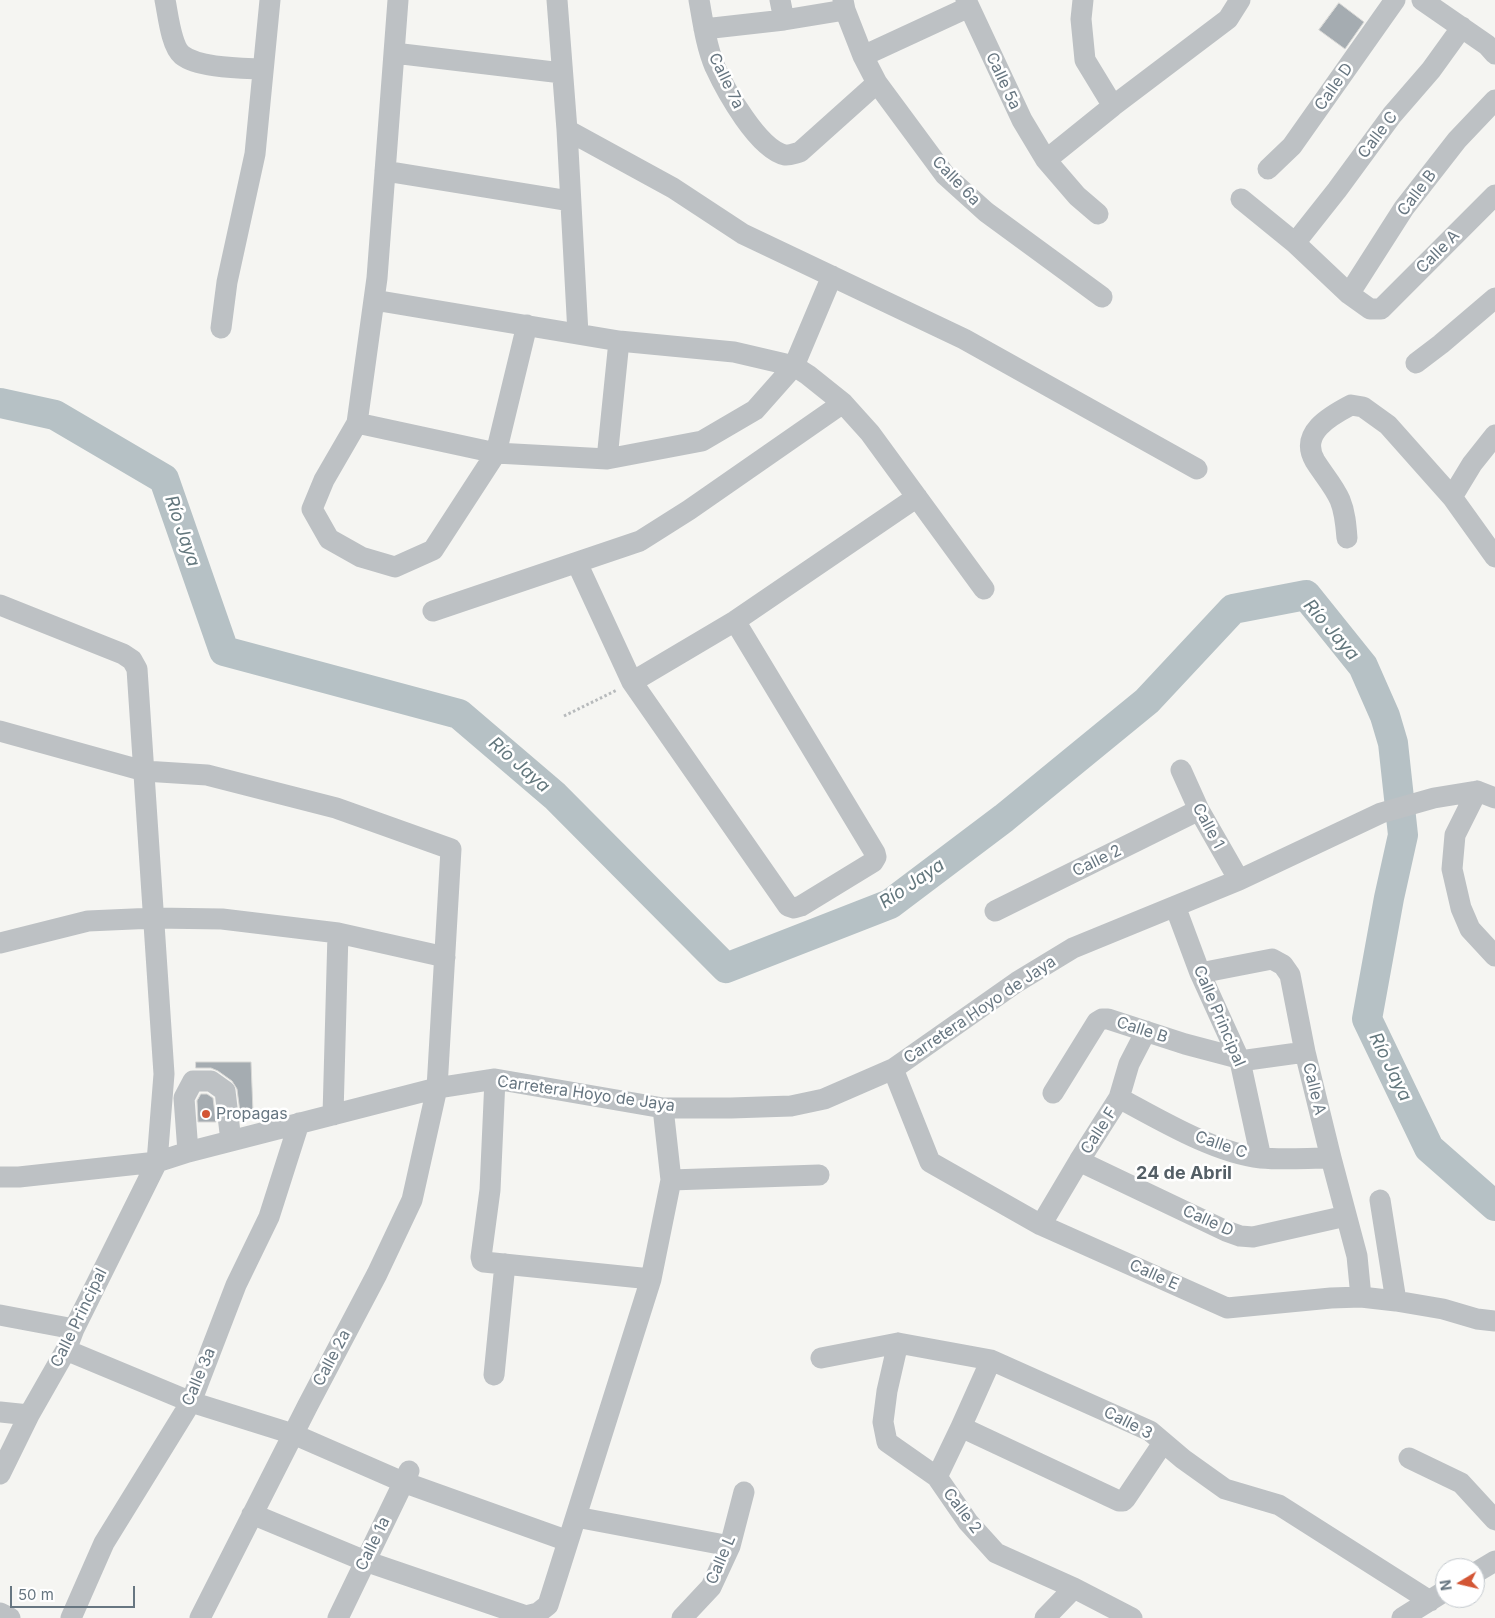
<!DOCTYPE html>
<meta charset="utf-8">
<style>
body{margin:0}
#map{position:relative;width:1495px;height:1618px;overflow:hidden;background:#f5f5f2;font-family:Inter,sans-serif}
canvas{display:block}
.north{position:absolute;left:1435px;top:1558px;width:50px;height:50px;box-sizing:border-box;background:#fff;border:1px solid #c2c8cd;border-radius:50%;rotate:261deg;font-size:14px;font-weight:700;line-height:20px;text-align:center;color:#677681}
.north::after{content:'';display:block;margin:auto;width:18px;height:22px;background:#d35635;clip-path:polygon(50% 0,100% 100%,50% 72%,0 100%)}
.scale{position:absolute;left:10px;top:1586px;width:125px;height:22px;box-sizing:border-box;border:2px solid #677681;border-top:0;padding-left:6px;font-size:15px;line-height:18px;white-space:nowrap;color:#677681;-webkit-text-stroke:4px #fff;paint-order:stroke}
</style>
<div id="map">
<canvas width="1495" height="1618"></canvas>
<div class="north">N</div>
<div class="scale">50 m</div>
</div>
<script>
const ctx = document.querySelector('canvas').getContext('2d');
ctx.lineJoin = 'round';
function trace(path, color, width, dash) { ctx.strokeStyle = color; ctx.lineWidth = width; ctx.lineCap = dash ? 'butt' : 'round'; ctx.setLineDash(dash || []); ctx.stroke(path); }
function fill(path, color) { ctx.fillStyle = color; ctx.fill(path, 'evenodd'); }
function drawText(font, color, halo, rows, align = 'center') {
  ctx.font = font + ' Inter,sans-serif'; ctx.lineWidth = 5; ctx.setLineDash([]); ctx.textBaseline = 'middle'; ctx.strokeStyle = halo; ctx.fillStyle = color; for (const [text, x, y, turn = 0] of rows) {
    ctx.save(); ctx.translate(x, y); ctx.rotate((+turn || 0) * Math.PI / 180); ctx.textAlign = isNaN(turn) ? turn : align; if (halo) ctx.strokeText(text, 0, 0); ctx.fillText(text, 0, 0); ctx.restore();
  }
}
trace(new Path2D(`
 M0 403 55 415 164 479 224 651 459 714 555 796 726 968 890 904 1004 818 1147 701 1233 609 1306 595 1363 666 1385 716 1393 743 1403 835 1389 898 1367 1019 1429 1148 1495 1206`), '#b6c1c5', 30);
const building = new Path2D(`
 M1339 3 1364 22 1345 49 1319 30Z
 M196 1062H251L253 1112H240L237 1089 232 1081 218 1071 211 1068H196Z
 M201 1094H207L213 1098 216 1122H198L197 1101Z`);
fill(building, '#a5acb1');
trace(building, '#d7d7d5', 1);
trace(new Path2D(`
 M564 716 617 690`), '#b7babc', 3, [2.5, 2.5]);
trace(new Path2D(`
 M165 0C168 14 171 46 182 55 198 68 242 68 262 69
 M398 0 377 278 357 423 324 480 312 509 329 539 361 557 395 567 433 550 496 453 527 325
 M557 0 567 130 578 334
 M699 0C703 22 706 46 715 67 726 91 758 149 785 155 789 156 795 153 800 152L877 83
 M780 0 784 20
 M843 0 845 10 863 56 877 83 945 175 986 212 1102 297
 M966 0 1022 120 1046 160
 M1083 0 1081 19 1085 60 1113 106
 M1422 0 1487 45 1495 54
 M704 29 784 20 845 10
 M394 53 562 73
 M863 56 969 7
 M567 130 673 188 743 234 964 339 1197 469
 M1268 169 1292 146 1395 0
 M385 171 570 201
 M1241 199 1295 243 1349 294 1370 309H1381L1495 195
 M1098 214 1077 196 1046 160 1113 106 1228 19 1240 0
 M1295 243 1337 190 1392 115 1431 70 1462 27
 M1349 294 1404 208 1457 140 1495 100
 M374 300 619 341 734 352 794 366 808 375 843 403 870 433 984 589
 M221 328 227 282 255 154 270 0
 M1416 363 1441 344 1495 298
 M357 423 496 453 607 459 702 441 755 410 794 366 832 276
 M607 459 619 341
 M1452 497 1472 464 1495 435
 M1347 538C1346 525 1345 512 1340 500 1334 486 1323 474 1315 461 1299 433 1330 416 1351 405L1363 407 1388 425 1452 497 1495 557
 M577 563 632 682 788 906 794 908 801 906 873 862 876 857 875 853 735 621
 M0 605 123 654 132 660 137 669 164 1074 157 1162 74 1329 66 1350 29 1415 0 1474
 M433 611 640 541 689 510 843 403
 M632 682 735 621 917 497
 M0 731 144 771 207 775 336 808 451 849 437 1088 412 1200 377 1274 308 1405 200 1618
 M1181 770 1199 810 1239 880
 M1477 791 1455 835 1452 869 1461 908 1470 929 1495 956
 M1175 906 1200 973 1240 1061 1261 1158
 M995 911 1199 810
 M0 943 88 921 155 918 222 919 338 933 445 957
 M1200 973 1272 959 1283 965 1290 975 1305 1052 1331 1158 1357 1256 1361 1297
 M1240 1061 1305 1052
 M893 1069 930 1162 1041 1225 1227 1308 1331 1298 1361 1297 1396 1301 1443 1309 1477 1319 1495 1321
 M495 1079 490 1190 481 1257 482 1261 484 1262 651 1279
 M1053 1093 1097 1022 1102 1019H1108L1185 1044 1238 1058
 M1119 1098C1160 1120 1215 1153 1261 1158 1284 1160 1308 1158 1331 1158
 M333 1115 338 933
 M188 1152 184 1098 193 1081H211L225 1091 231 1141
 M1079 1161 1226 1231 1240 1236 1253 1237 1346 1216
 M0 1177H19L157 1162 188 1152 437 1088 495 1079 663 1108H731L791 1106 824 1099 893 1069 1017 982 1073 948 1239 880 1381 813 1434 798 1477 791 1495 798
 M671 1180 819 1175
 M1380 1200 1396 1301
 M1041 1225 1079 1161 1119 1098 1129 1064 1146 1031
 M0 1315 74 1329
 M898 1343 887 1391 883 1422 887 1442 937 1477 968 1522 996 1553 1074 1588 1132 1618
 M66 1350 191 1402 293 1434 403 1482 568 1541
 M821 1358 898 1343 991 1360 1150 1431 1183 1459 1225 1489 1279 1505 1430 1601
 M494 1375 505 1264
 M0 1412 29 1415
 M961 1427 1119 1501H1123L1126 1498 1163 1443
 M1409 1458 1461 1483 1495 1520
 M937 1477 961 1427 991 1360
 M252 1514 365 1561 526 1616 538 1613 548 1605 651 1279 671 1180 663 1108
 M576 1517 730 1546
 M1475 1573 1495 1561
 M0 1613 10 1618
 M71 1618 104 1543 191 1402 236 1285 269 1217 299 1123
 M338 1618 409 1471
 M682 1618 711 1587 730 1546 744 1492
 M1045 1618 1074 1588
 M1402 1618 1445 1591`), '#bdc1c4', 21);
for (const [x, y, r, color] of [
 [206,1114,5,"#d35635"]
]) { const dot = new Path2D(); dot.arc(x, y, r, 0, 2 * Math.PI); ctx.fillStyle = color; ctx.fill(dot); trace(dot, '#fff', 2); }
drawText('16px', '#677681', '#fff', [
 ["Calle 7a",726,81,64],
 ["Calle 5a",1003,81,65],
 ["Calle D",1334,87,-55],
 ["Calle C",1378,135,-53],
 ["Calle 6a",956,181,46],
 ["Calle B",1417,193,-53],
 ["Calle A",1438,252,-45],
 ["Calle 1",1208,826,62],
 ["Calle 2",1097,861,-26],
 ["Carretera Hoyo de Jaya",980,1010,-34],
 ["Calle Principal",1219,1016,67],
 ["Calle B",1142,1030,18],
 ["Calle A",1314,1089,76],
 ["Carretera Hoyo de Jaya",586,1094,8],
 ["Calle F",1099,1131,-57],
 ["Calle C",1221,1145,19],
 ["Calle D",1208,1221,24],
 ["Calle E",1154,1275,24],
 ["Calle Principal",79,1318,-64],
 ["Calle 2a",332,1358,-62],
 ["Calle 3a",199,1377,-67],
 ["Calle 3",1128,1423,27],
 ["Calle 2",962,1511,53],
 ["Calle 1a",373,1544,-64],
 ["Calle L",721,1560,-67]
]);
drawText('16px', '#677681', '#fff', [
 ["Propagas",216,1114]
], 'left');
drawText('italic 18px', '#63777d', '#fff', [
 ["Río Jaya",182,531,71],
 ["Río Jaya",1331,630,49],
 ["Río Jaya",519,765,41],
 ["Río Jaya",912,884,-34],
 ["Río Jaya",1390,1067,64]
]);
drawText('bold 18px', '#545f66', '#fff', [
 ["24 de Abril",1184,1174]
]);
</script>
